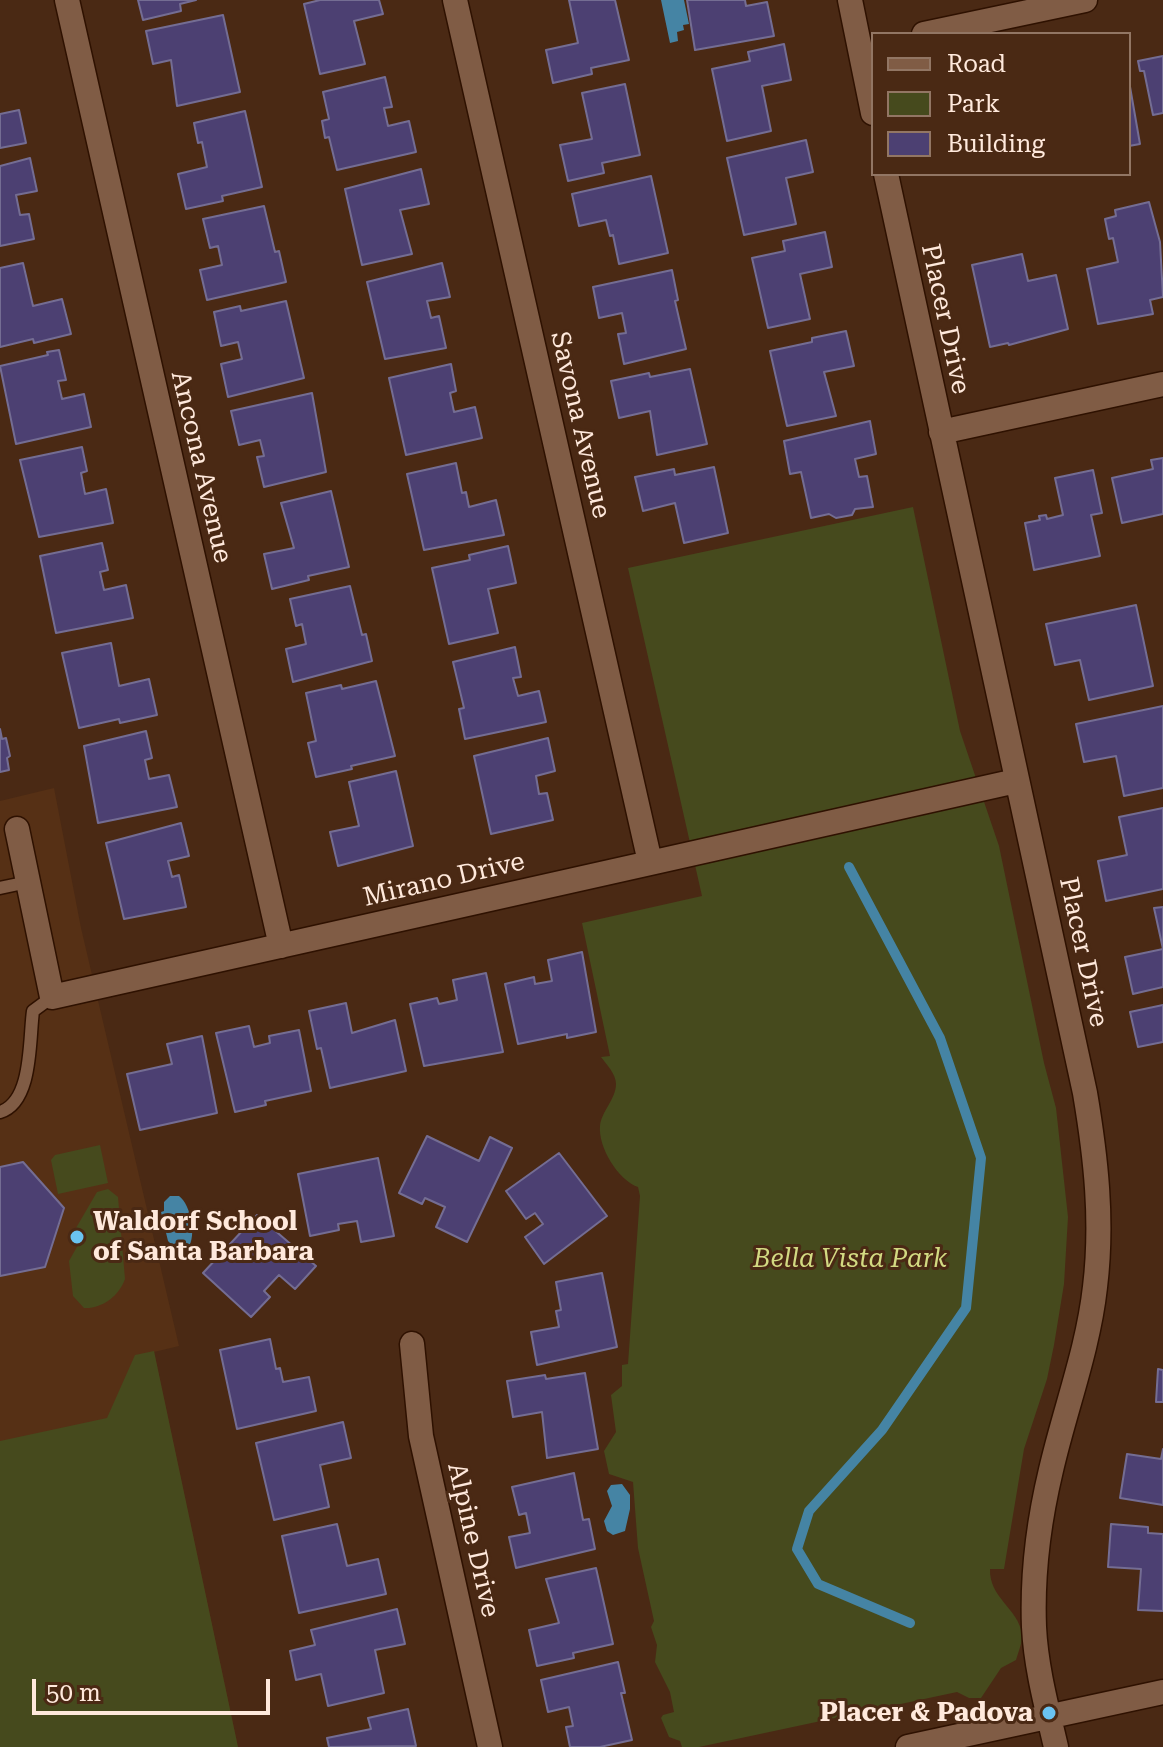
<!DOCTYPE html>
<style>
body{margin:0}
#map{position:relative;width:1163px;height:1747px;overflow:hidden;background:#4a2914;font-family:"Roboto Serif",serif}
canvas{display:block}
.legend{position:absolute;left:871px;top:32px;width:260px;height:144px;box-sizing:border-box;background:#4a2914;border:2px solid #927664;margin:0;padding:10px 14px;list-style:none;font-size:24px;color:#ffe9dc}
.legend li{display:flex;align-items:center;gap:16px;height:40px}
.legend b{width:40px;border:2px solid #927664}
.scale{position:absolute;left:32px;top:1679px;width:238px;height:36px;box-sizing:border-box;border:4px solid #ffe9dc;border-top:0;padding-left:10px;font-size:24px;line-height:28px;white-space:nowrap;color:#ffe9dc;-webkit-text-stroke:6px #4a2914;paint-order:stroke}
</style>
<div id="map">
<canvas width="1163" height="1747"></canvas>
<ul class="legend">
<li><b style="height:10px;background:#805c45"></b>Road</li>
<li><b style="height:22px;background:#464a1d"></b>Park</li>
<li><b style="height:22px;background:#4c4072"></b>Building</li>
</ul>
<div class="scale">50 m</div>
</div>
<script>
const ctx = document.querySelector('canvas').getContext('2d');
ctx.lineJoin = 'round';
function fill(path, color) { ctx.fillStyle = color; ctx.fill(path, 'evenodd'); }
function trace(path, color, width, dash) { ctx.strokeStyle = color; ctx.lineWidth = width; ctx.lineCap = dash ? 'butt' : 'round'; ctx.setLineDash(dash || []); ctx.stroke(path); }
function drawText(font, color, halo, rows, align = 'center') {
  ctx.font = font + ' "Roboto Serif",serif'; ctx.lineWidth = 6; ctx.setLineDash([]); ctx.textBaseline = 'middle'; ctx.strokeStyle = halo; ctx.fillStyle = color; for (const [text, x, y, turn = 0] of rows) {
    ctx.save(); ctx.translate(x, y); ctx.rotate((+turn || 0) * Math.PI / 180); ctx.textAlign = isNaN(turn) ? turn : align; if (halo) ctx.strokeText(text, 0, 0); ctx.fillText(text, 0, 0); ctx.restore();
  }
}
fill(new Path2D(`
 M54 788 81 928 179 1346 154 1352 238 1747H0V801Z`), '#563015');
fill(new Path2D(`
 M913 507 960 731 999 846 1044 1063 1056 1108 1068 1217 1064 1284 1054 1345 1047 1379 1024 1449 1004 1569H990C989 1598 1018 1608 1022 1634 1023 1641 1018 1653 1016 1660L1001 1668 981 1698H969L957 1692 699 1747H682L680 1741 669 1737 661 1718 663 1715 674 1712 670 1692 655 1662 657 1645 651 1627 654 1621 638 1548 633 1482 609 1474 604 1451 616 1432 611 1395 622 1386V1365L628 1364 640 1196 638 1187C618 1180 598 1147 600 1126 601 1112 616 1099 616 1084 616 1074 607 1065 601 1057L610 1056 582 923 702 896 628 568Z
 M100 1145 108 1183 58 1194 51 1160 55 1155Z
 M108 1189 118 1197 125 1279C119 1296 102 1309 84 1308L73 1296 69 1261 78 1245 76 1228 97 1192Z
 M154 1351 238 1747H0V1441L107 1418 135 1355Z`), '#464a1d');
fill(new Path2D(`
 M661 0H684L689 24 683 25 684 30 677 32 678 41 670 43Z
 M170 1196H179C191 1205 197 1236 188 1248L176 1249 168 1241 161 1212 164 1211V1202Z
 M622 1484 630 1495V1509L625 1531 613 1535 607 1531 604 1521 612 1506 607 1491 611 1485Z`), '#4584a4');
trace(new Path2D(`
 M849 867 940 1038 981 1158 966 1308 882 1430 809 1511 797 1549 818 1584 910 1623`), '#4584a4', 10);
const building = new Path2D(`
 M138 0H196L180 4 181 11 143 20Z
 M320 0H379L383 14 354 21 365 64 320 74 304 4Z
 M569 0H615L629 60 591 68 592 74 553 83 546 50 578 43Z
 M687 0H745L746 6 767 2 774 36 695 50Z
 M223 15 240 92 177 106 171 60 153 64 146 31Z
 M784 44 791 80 762 86 771 131 727 141 712 69 750 61 748 52Z
 M1163 56V113L1153 115 1144 71H1140L1138 61Z
 M385 77 392 107 384 108 388 126 409 121 416 152 337 170 329 137 325 138 322 121 329 119 323 92Z
 M1129 81 1140 144 1129 146Z
 M625 84 640 155 602 163 604 173 568 181 560 145 592 139 582 93Z
 M19 110 26 143 0 148V114Z
 M245 111 262 187 222 196 223 201 186 209 178 174 207 167 202 142 198 143 194 123Z
 M806 140 813 172 786 178 796 224 744 235 727 158Z
 M30 158 37 191 16 195 20 215 29 214 34 239 0 246V166Z
 M421 169 429 204 400 210 412 254 362 265 345 189Z
 M651 176 668 253 619 264 613 235 610 236 606 220 579 226 572 194Z
 M1149 202 1160 242 1163 297 1150 300 1153 314 1098 324 1087 269 1118 262 1113 238 1109 239 1105 219 1116 216 1115 210Z
 M264 206 275 252 279 251 286 282 207 300 200 270 222 265 218 246 210 248 203 219Z
 M825 232 832 267 800 274 810 319 768 328 752 258 785 251 783 241Z
 M1022 254 1028 281 1056 275 1068 329 1009 345 1008 343 990 347 972 265Z
 M23 263 33 306 62 299 71 334 34 343 33 339 0 347V268Z
 M442 263 450 297 427 301 431 318 439 316 446 348 385 359 367 282Z
 M672 270 678 300 675 301 686 349 624 364 618 334 626 333 622 313 599 318 593 287Z
 M286 301 304 378 228 397 221 364 242 359 238 342 221 346 214 312 240 306 241 311Z
 M846 331 854 366 824 372 836 416 787 426 770 351 812 342V338Z
 M59 350 66 380 58 381 62 399 84 394 91 427 16 444 0 366 48 355 47 352Z
 M451 364 456 391 450 393 454 412 475 407 482 438 406 455 389 378Z
 M690 369 707 444 657 455 650 411 619 418 611 381 649 373 650 377Z
 M312 393 326 472 264 487 257 457 264 456 260 440 239 445 231 411Z
 M870 421 876 454 855 459 859 477 867 476 873 507 855 509 852 515 836 518 829 514 811 518 801 472 790 474 784 441Z
 M82 447 87 471 81 473 85 494 106 489 113 523 39 537 20 460Z
 M1163 458V514L1122 523 1112 478 1153 469 1151 460Z
 M456 463 462 493 466 492 469 507 496 500 504 535 424 550 407 474Z
 M714 467 728 533 684 543 675 503 643 511 635 477 674 469 675 475Z
 M1093 470 1102 513 1091 515 1100 556 1034 570 1025 523 1040 520 1039 516 1046 515 1047 519 1063 515 1055 478Z
 M331 491 349 567 308 576 309 580 272 589 264 554 294 548 281 503Z
 M102 543 108 570 100 572 104 590 126 585 133 618 56 633 40 556Z
 M508 546 516 583 488 589 498 633 449 644 432 568 470 560 469 555Z
 M350 586 362 635 366 634 372 661 293 682 286 649 306 644 302 624 296 626 290 599Z
 M1136 605 1153 686 1089 700 1080 660 1055 665 1046 624Z
 M111 643 119 686 149 679 157 715 120 723 119 719 79 728 62 653Z
 M515 647 521 677 513 678 518 696 539 691 546 722 465 739 459 709 464 708 453 662Z
 M376 681 395 756 351 766 352 769 316 777 308 743 316 741 306 693 341 685 342 689Z
 M1163 706V788L1124 796 1116 756 1084 762 1076 724Z
 M0 729 2 739 6 738 10 756 7 758 9 770 0 772Z
 M146 731 152 758 145 760 149 779 169 775 177 807 98 823 84 746Z
 M548 738 555 771 536 776 539 794 547 793 553 820 491 834 474 756Z
 M396 771 413 846 338 866 330 832 359 826 349 782Z
 M1163 808V889L1106 901 1098 861 1127 855 1119 817Z
 M181 823 189 856 168 861 172 877 179 875 186 907 124 919 106 843Z
 M1163 907V949L1154 908Z
 M1163 949V987L1133 994 1125 957Z
 M582 952 596 1032 567 1038V1034L518 1044 505 984 534 977 535 984 552 981 548 960Z
 M486 973 503 1052 424 1066 410 1004 437 998 439 1004 457 1000 453 980Z
 M346 1003 352 1033 395 1020 406 1071 330 1088 321 1048 317 1049 309 1011Z
 M1163 1005V1042L1138 1047 1130 1012Z
 M249 1026 254 1047 270 1043 269 1036 299 1030 311 1091 265 1101 266 1105 235 1112 216 1033Z
 M202 1036 217 1113 140 1130 127 1074 172 1064 167 1044Z
 M427 1136 479 1161 490 1137 512 1148 467 1242 436 1227 445 1207 425 1198 422 1204 399 1193Z
 M559 1153 607 1216 544 1264 525 1237 543 1224 535 1213 526 1219 506 1191Z
 M378 1158 394 1236 361 1242 357 1221 338 1224 339 1230 310 1236 298 1174Z
 M23 1162 64 1208 45 1267 0 1276V1167Z
 M257 1215 316 1266 295 1289 279 1275 264 1291 270 1297 251 1317 203 1273Z
 M602 1273 617 1347 537 1365 531 1332 559 1327 556 1311 561 1310 556 1282Z
 M270 1339 276 1369 280 1368 283 1382 309 1377 316 1411 237 1429 220 1350Z
 M1158 1369 1163 1370V1402H1156Z
 M585 1373 598 1449 547 1458 542 1412 513 1417 507 1381 545 1375 546 1379Z
 M343 1422 351 1458 320 1465 329 1507 274 1520 256 1443Z
 M1163 1449V1505L1120 1498 1127 1454 1161 1459Z
 M574 1473 583 1520 589 1519 595 1549 516 1568 509 1537 530 1533 526 1513 519 1515 512 1487Z
 M337 1524 347 1566 378 1559 386 1594 299 1613 282 1536Z
 M1111 1524 1148 1527V1533L1163 1534V1611L1138 1610 1141 1569 1108 1567Z
 M596 1568 613 1644 573 1653 574 1658 537 1666 529 1630 559 1623 546 1579Z
 M397 1609 405 1644 375 1650 384 1693 328 1706 321 1674 296 1680 290 1651 315 1645 311 1630Z
 M618 1662 625 1693H621L632 1740 600 1747H570L566 1727 573 1726 569 1707 548 1712 541 1680Z
 M408 1709 416 1746 329 1747 327 1738 371 1729 368 1718Z`);
fill(building, '#4c4072');
trace(building, '#746d93', 2);
const lane = new Path2D(`
 M0 888 28 882
 M0 1112C33 1102 29 1039 33 1011L52 997`);
const street = new Path2D(`
 M67 0 281 946
 M455 0 650 862
 M850 0 873 113
 M924 34 1085 0
 M886 174 1085 1093C1096 1158 1103 1221 1095 1287 1088 1350 1065 1409 1051 1470 1039 1520 1032 1575 1034 1627 1036 1668 1047 1708 1056 1747
 M941 432 1163 384
 M17 829 52 997 1016 781
 M412 1344 421 1436 490 1747
 M908 1747 1163 1692`);
trace(lane, '#2e1100', 15);
trace(street, '#2e1100', 27);
trace(lane, '#805c45', 12);
trace(street, '#805c45', 24);
for (const [x, y, r, color] of [
 [77,1237,8,"#6ac3f1"],
 [1049,1713,8,"#6ac3f1"]
]) { const dot = new Path2D(); dot.arc(x, y, r, 0, 2 * Math.PI); ctx.fillStyle = color; ctx.fill(dot); trace(dot, '#4a2914', 3); }
drawText('26px', '#ffe9dc', '#4a2914', [
 ["Placer Drive",945,319,78],
 ["Savona Avenue",580,425,77],
 ["Ancona Avenue",201,467,77],
 ["Mirano Drive",444,880,-13],
 ["Placer Drive",1083,952,78],
 ["Alpine Drive",473,1540,77]
]);
drawText('bold 26px', '#ffe9dc', '#4a2914', [
 ["Waldorf School",93,1222],
 ["of Santa Barbara",93,1252],
 ["Placer & Padova",1033,1713,"right"]
], 'left');
drawText('italic 26px', '#d2da82', '#4a2914', [
 ["Bella Vista Park",850,1259]
]);
</script>
